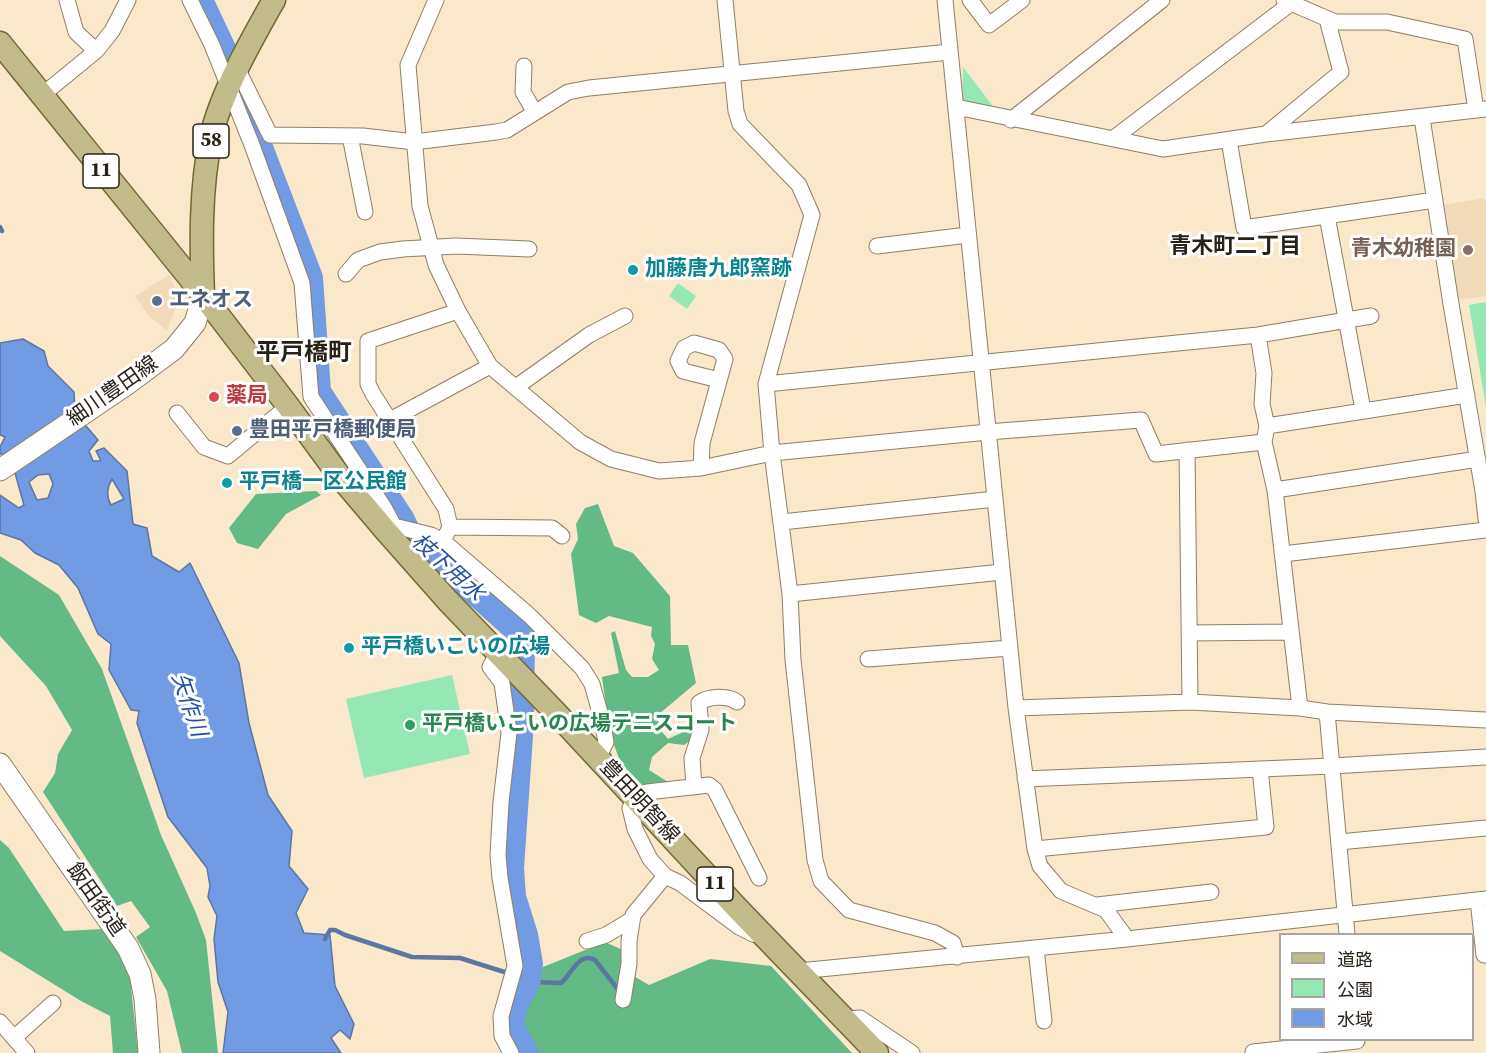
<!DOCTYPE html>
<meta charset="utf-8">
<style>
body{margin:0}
#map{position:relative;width:1486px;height:1053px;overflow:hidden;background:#fae8cb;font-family:"Source Serif 4","Noto Sans JP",serif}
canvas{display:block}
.legend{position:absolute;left:1279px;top:933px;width:195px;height:108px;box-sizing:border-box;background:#fff;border:2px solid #a9a6a2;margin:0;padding:8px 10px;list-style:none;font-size:18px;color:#282117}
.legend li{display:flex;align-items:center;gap:12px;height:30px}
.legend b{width:30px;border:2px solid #a9a6a2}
</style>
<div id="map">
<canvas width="1486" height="1053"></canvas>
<ul class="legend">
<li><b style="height:8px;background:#c2bc8b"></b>道路</li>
<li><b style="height:16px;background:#95e8b4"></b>公園</li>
<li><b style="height:16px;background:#719be2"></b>水域</li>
</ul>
</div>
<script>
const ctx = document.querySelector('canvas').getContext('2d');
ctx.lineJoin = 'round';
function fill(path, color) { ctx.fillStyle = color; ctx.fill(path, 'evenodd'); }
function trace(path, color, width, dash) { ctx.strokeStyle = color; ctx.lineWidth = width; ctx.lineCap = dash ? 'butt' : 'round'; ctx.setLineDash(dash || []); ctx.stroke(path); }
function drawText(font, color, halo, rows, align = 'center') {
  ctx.font = font + ' "Source Serif 4","Noto Sans JP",serif'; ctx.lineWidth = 6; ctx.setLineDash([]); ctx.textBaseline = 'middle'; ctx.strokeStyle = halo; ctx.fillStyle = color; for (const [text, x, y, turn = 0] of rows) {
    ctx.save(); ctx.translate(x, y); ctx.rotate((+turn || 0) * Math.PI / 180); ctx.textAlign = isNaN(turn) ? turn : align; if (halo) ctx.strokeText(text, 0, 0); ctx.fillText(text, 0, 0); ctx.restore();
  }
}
fill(new Path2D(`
 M1486 198V296L1457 300 1443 205Z
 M169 275 174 285 176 307 167 331 149 316 135 296Z`), '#f0dab7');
fill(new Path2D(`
 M963 67 995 109 962 104Z
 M678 283 696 296 687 309 669 296Z
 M1486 302V407L1469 305Z
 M452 675 470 754 364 778 346 699Z`), '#95e8b4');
fill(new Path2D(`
 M316 491 321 495 286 514 258 549 237 543 229 528 256 494Z
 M598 504 614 546 633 553 670 596 671 645H688L696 683 659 714 658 727 668 739 681 733 693 718 697 736 684 745 668 743 652 757 649 770 676 787 646 790 621 764 610 734 602 677 619 673 611 633 615 631 626 670 632 677H648L659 670 652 659 655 644 651 636 652 627 609 616 596 623 579 615 571 554 578 539 576 524 585 508Z
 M0 556 59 595 102 669 161 835 196 913 206 940 218 1053H182L167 991 136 937 150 927 131 901 117 906 43 792 55 773 58 754 72 730 46 686 0 636Z
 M0 840 9 848 64 931 102 929 129 968 138 1053H113L110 1016 81 1001 0 951Z
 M605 942 625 951 632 975 649 985 710 959 771 966 852 1053H529L519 1038 514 1025 518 1008 534 988 543 967Z`), '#63ba86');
const water = new Path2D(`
 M23 339 44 351 48 366 74 392 75 413 98 440 89 451 93 461H101L96 451 104 448 127 471 133 524 147 528 152 556 179 572 190 563 239 663 249 723 268 795 292 831 289 866 308 889 296 913 304 933 330 935 335 986 354 1024 350 1039 340 1030 331 1038 341 1053H223L228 1012 218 982 214 939 217 916 208 897 210 886 207 868 168 817 137 723 139 711 131 710 109 670 111 644 98 634 78 588 59 565 35 553 21 540 0 533V495L19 508 24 505 15 473 4 454H0V447L5 437 0 435V343ZM49 474 53 484 48 498 37 500 29 482 38 475ZM112 479 124 499 111 505C106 497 107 487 112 479Z`);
fill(water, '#719be2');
trace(water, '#5b76a5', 1.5);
trace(new Path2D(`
 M0 227 2 231
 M325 939 330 930H335L345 935 412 957 460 958 536 982 561 983C571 975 579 951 595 960L620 992`), '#5b76a5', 4.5);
trace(new Path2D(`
 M200 0 225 53
 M241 98 310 278 318 392 402 520 412 541 448 568 516 629 522 637 521 721 511 868 513 897 525 935 530 964 528 980 514 1008 511 1027 525 1053`), '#719be2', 26);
const street = new Path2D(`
 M190 0 212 45 252 145 302 283 311 397 385 509 394 526
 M436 0 408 65 420 206 436 265 458 311
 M725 0 736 111 740 124 799 185 812 215 766 384 772 453 790 594 1002 572
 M945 0 1016 708 1035 849 1040 866 1061 891 1106 910 1127 939
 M970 0 989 25 1022 0
 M1284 0 1335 22H1387L1465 39 1476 110
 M96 51 112 31 128 0
 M524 66 523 92 534 111
 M238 70 270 135 363 136 414 142 496 132 507 130 568 92 589 88 950 52
 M41 96 96 51 76 32 67 0
 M956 107 1163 149 1266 134 1486 109
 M1422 118 1451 304 1483 491 1486 490
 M1011 120 1162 0
 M1266 134 1341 72 1327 19
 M350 136 365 212
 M1114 138 1290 4
 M1229 140 1244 228 1435 200
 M1327 216 1363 410
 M877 246 968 235
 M346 274 358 260 380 252 403 249 456 246 529 249
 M1258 335 1264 373 1262 404 1267 426 1264 442 1275 490 1300 708
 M766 384 1258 335 1371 316
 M516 387 589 335 625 316
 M177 413 204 447 228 456 288 406
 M390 420 490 366
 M1267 426 1467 395
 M1187 450 1190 702
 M701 468 702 443 725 359 719 350 694 343 684 348 678 361 683 371 719 380
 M1275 490 1478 459
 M1483 491 1486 519
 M782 522 995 499
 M450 527 552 528 562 536
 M387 531 394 526 431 535 443 541 530 616 582 668 592 684 601 716 606 742 598 758
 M443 541 450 527 446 509 373 394 368 384V341L458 311 490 366 580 442 611 459 659 471 701 468 772 453 988 432 1141 420 1156 454 1264 442
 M1283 554 1486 530
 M790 594 793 660 815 860 821 881 849 910 935 933 953 943 957 957
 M1189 633 1291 632
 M497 654 490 667 502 683 509 733 501 802 498 855 500 878 515 966 501 1016 502 1036 511 1053
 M868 659 1010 648
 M1016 708 1190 702 1300 708 1327 712 1486 720
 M1327 712 1347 934
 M1025 779 1332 766 1486 757
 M694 787 692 758 701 730 699 703C708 696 728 695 737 702
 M1339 842 1486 828
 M1035 849 1266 827 1260 769
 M759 878 715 790 709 785 647 792 635 797 630 808 635 829 650 859 665 876 680 883 739 927 753 934 760 935
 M1478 900 1484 955H1486
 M1097 905 1211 892
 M587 941 606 935 631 920
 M1036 949 1044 1021
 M799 971 1127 939 1486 899
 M623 1000 629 964V941L633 915 665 876
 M846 1019 860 1018 912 1053
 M0 1022 27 1053
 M15 1037 53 1003
 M1253 1052 1357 1041`);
const secondary = new Path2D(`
 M0 470 127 384 174 349 195 323 203 296
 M0 764 128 948 140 974 145 999 149 1053`);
const primary = new Path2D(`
 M0 43 189 277 288 406 341 478 386 531 448 601 556 713 738 909 877 1053
 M203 296C201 244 200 189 211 137 221 93 252 39 274 0`);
trace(street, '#8f7e65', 17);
trace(secondary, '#8f7e65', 23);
trace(primary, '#716930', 25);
trace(street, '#fff', 15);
trace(secondary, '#fff', 21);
trace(primary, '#c2bc8b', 22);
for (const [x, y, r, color] of [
 [1468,250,6,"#8d6e63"],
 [633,270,6,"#0f9aa8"],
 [157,301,6,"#5c6f8a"],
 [214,397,6,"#e0444e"],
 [237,431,6,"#5c6f8a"],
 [227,483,6,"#0f9aa8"],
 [349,648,6,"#0f9aa8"],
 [410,725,6,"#2e9e5b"]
]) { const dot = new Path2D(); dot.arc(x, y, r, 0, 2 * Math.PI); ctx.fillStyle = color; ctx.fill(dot); trace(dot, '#fff', 2); }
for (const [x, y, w] of [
 [211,141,36],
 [101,171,36],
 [715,884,36]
]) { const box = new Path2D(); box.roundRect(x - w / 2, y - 17, w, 34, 4.5); ctx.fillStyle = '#fff'; ctx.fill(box); trace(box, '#282117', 1.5); }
drawText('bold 20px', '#282117', null, [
 ["58",211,141],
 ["11",101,171],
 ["11",715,884]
]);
drawText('bold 21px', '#785e54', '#fff', [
 ["青木幼稚園",1456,250]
], 'right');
drawText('bold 21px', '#0d838f', '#fff', [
 ["加藤唐九郎窯跡",645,270],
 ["平戸橋一区公民館",239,483],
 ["平戸橋いこいの広場",361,648]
], 'left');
drawText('bold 21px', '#4e5e75', '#fff', [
 ["エネオス",169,301],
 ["豊田平戸橋郵便局",249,431]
], 'left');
drawText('21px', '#282117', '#fff', [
 ["細川豊田線",113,392,-35],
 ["豊田明智線",639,802,47],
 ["飯田街道",95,900,55]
]);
drawText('bold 21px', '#be3a42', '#fff', [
 ["薬局",226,397]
], 'left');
drawText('bold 21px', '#27864d', '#fff', [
 ["平戸橋いこいの広場テニスコート",422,725]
], 'left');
drawText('bold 22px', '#282117', '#fff', [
 ["青木町二丁目",1235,247]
]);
drawText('italic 22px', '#2152a6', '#fff', [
 ["枝下用水",447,568,42],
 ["矢作川",188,705,71]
]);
drawText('bold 24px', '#282117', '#fff', [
 ["平戸橋町",304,354]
]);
</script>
